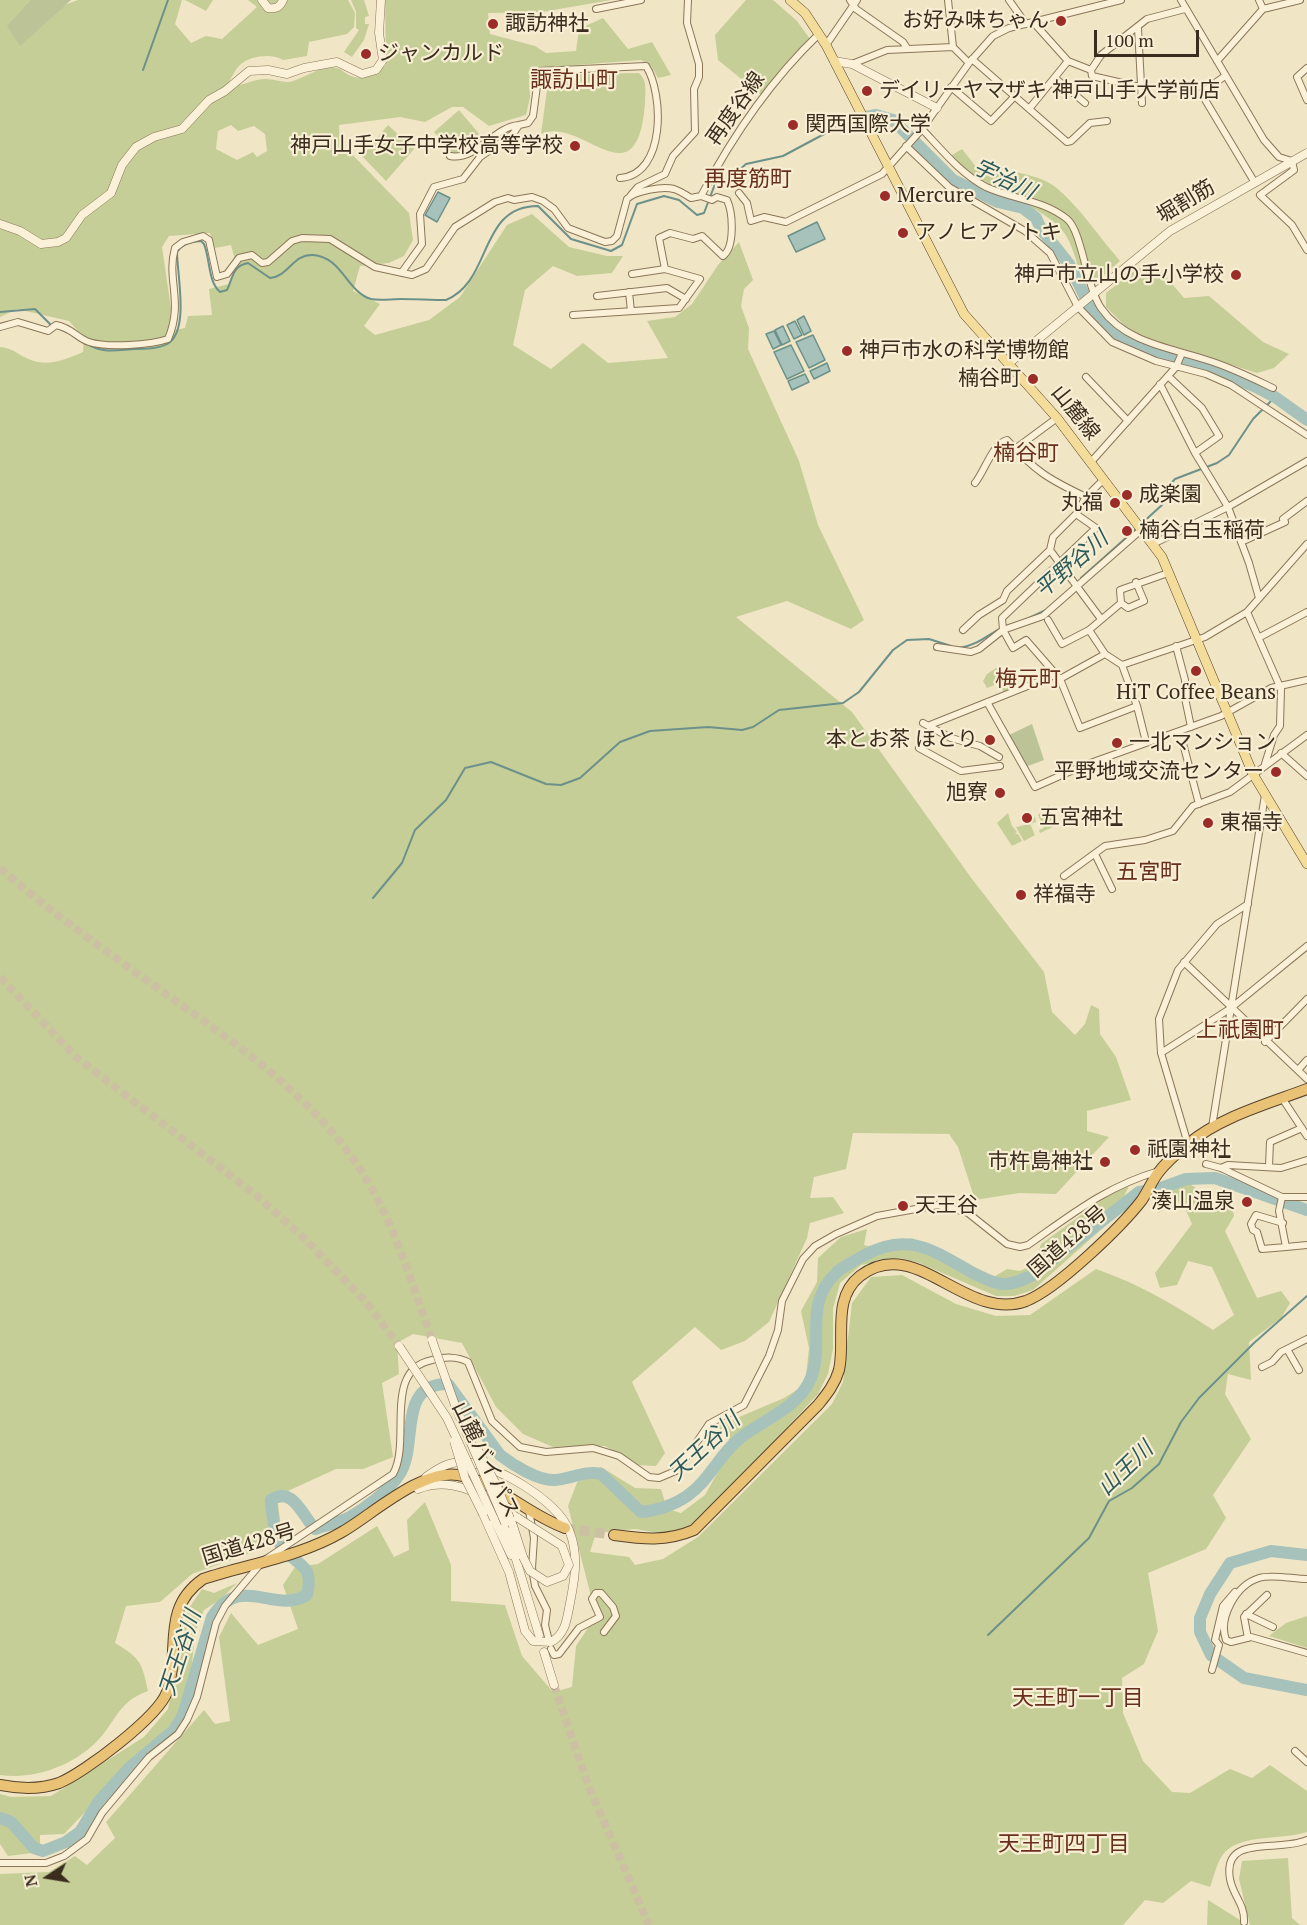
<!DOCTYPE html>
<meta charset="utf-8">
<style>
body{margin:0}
#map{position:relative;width:1307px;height:1925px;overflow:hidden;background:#f0e5c4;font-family:"PT Serif",serif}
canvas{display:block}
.north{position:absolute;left:18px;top:1847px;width:60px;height:60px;-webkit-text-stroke:4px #f7eed4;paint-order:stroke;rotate:258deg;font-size:16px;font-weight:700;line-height:24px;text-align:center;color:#3a2d1e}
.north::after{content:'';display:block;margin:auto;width:21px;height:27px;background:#3a2d1e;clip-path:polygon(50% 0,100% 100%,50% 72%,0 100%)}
.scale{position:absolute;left:1094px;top:30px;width:105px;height:27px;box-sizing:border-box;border:3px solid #3a2d1e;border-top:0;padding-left:8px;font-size:18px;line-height:21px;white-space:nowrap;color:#3a2d1e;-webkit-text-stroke:4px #f7eed4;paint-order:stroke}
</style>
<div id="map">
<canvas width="1307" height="1925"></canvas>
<div class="north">N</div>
<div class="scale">100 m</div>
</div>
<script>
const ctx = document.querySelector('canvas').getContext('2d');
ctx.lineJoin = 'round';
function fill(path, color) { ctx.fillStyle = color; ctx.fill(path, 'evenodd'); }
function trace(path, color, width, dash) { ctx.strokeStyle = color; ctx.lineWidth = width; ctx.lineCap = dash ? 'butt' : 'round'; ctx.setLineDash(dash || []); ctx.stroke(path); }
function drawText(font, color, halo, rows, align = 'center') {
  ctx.font = font + ' "PT Serif","Noto Sans JP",serif'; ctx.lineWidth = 4.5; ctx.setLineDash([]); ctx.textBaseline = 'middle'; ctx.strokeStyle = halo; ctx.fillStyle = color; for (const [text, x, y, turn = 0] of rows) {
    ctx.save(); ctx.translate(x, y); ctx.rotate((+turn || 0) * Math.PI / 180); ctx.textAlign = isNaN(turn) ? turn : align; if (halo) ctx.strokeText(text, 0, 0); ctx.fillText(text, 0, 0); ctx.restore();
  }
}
fill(new Path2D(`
 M0 0H43L42 3 59 7 78 0H182L175 24 191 43 206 36 222 39 257 7 248 0H348L355 13 354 27 347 34 309 42 307 56 283 60C272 53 251 56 241 64 235 69 231 79 227 85 242 88 251 79 266 79 275 79 286 84 293 81 307 77 321 65 337 68 341 69 345 73 349 75 363 82 375 74 386 65L385 0H611L542 12 488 13 490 34 535 46 546 53 576 51 579 29 603 18 628 49 652 42 671 75 658 78 651 66 641 60 537 68 529 79 530 97 526 115 489 126 463 107H452L425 122 400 117 339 125 340 142 409 213 413 240 404 256 389 263 360 266 353 291 380 304 364 326 375 335 429 320 460 297 507 225 532 214 569 247 607 256H623L612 273 577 276 553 266 525 290 513 345 551 369 583 343 608 363 668 358 647 321 675 317 692 304 718 265 739 242 753 280 744 289 741 306 749 328 748 349 799 461 818 525 864 620 851 629 787 601 736 617 852 712 972 879 1044 972 1052 1012 1075 1035 1085 1024 1091 1005 1099 1009 1100 1034 1116 1057 1131 1100 1087 1111V1131L1109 1137 1056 1194 1019 1193 975 1200 958 1147 949 1134 853 1133 846 1169 814 1177 810 1198 833 1197 844 1213 810 1223 807 1238 769 1322 745 1341 721 1350 695 1327 632 1382 665 1453 656 1466 637 1465 605 1446 553 1447 523 1434 496 1407 462 1343 413 1334 397 1343 399 1374 382 1383 393 1457 363 1469H336L277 1496 282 1536 256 1551 192 1574 160 1602 126 1606 115 1643C140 1658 142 1662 148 1691 119 1702 118 1717 100 1738 76 1765 35 1780 0 1775V347C14 348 19 356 31 360 48 367 67 359 83 352L84 338 69 321 17 309 0 317ZM231 125 238 131 254 126 265 134 267 151 257 157 253 152 237 160 216 149 218 131ZM210 233 215 248 231 245 237 267 229 284 209 289 212 315 188 316 185 328 169 331 171 309 162 247 169 236Z
 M185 0H213L206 11Z
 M351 0H364L369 16 365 17V24H369L364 40 352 57 344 52 359 30 356 28V12Z
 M746 0H773L797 21 810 39 791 57 761 95 718 60 715 35Z
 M639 73C648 81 645 92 645 103 637 206 582 115 541 134L549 75Z
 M459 110 480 135 455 156 434 132Z
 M388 125 414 149 386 181 362 156Z
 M962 149 977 168 990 162C1011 175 1038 172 1058 189 1080 208 1101 239 1120 261L1096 282 1082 280C1077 265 1072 240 1061 229 1030 195 974 196 952 155Z
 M1156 265 1184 298 1209 296 1263 342 1289 354 1274 368 1257 373 1144 337 1127 328 1106 307V293L1136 269Z
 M998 667 1011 690 1004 693 999 683 987 688 983 681 987 674Z
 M1049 805 1055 826 1040 833 1039 830 1044 828 1038 815Z
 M1008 813 1012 826 1017 832 1015 834H1018L1022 841 1012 846 997 823Z
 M1035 817 1036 822 1030 824 1035 835 1024 841 1016 827 1029 824 1027 820Z
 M1175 1181C1195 1182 1203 1193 1214 1209L1232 1207 1234 1216 1225 1231 1257 1298 1281 1291 1290 1303 1281 1318 1249 1342 1251 1380 1228 1374 1225 1394 1251 1439 1213 1495 1226 1518 1206 1549 1148 1573 1158 1631 1144 1664 1122 1678 1123 1713 1143 1761 1172 1792 1190 1793 1230 1769 1252 1778 1270 1765 1307 1791V1832C1283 1840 1242 1834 1225 1852 1217 1860 1214 1877 1210 1887L1191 1881 1163 1903 1145 1900 1123 1925H0V1874L49 1872 75 1856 87 1865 115 1838 106 1822 204 1710 215 1724 230 1721 219 1637 231 1613 258 1645 298 1629 283 1585 295 1567 318 1564 377 1526 394 1557 409 1550 407 1520 425 1502 451 1565V1601L505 1605 522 1656 553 1692 572 1687 576 1646 596 1616 568 1506 580 1475 601 1467 635 1488 661 1489 667 1509 681 1513 705 1495 733 1445 718 1426 784 1398 805 1385 809 1348 801 1311 817 1282 818 1258 841 1237 867 1229 864 1245 883 1250 912 1238 990 1279 1007 1269 1020 1271 1035 1264 1041 1244 1110 1194 1129 1186 1113 1219 1033 1290 1014 1296H996L919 1263 900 1258 861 1265 840 1283 833 1309V1349L828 1374 818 1394 707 1514 684 1529 664 1534 635 1529 596 1533 590 1552 629 1557 635 1565 663 1559 698 1537 832 1404 843 1382 852 1303 871 1277 902 1275 956 1304 996 1316 1030 1315 1096 1269C1139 1284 1175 1305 1213 1330L1234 1315 1212 1267 1188 1261 1177 1285 1160 1288 1155 1273 1192 1224 1182 1201 1158 1213 1164 1193Z
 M237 1583 221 1599 204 1610 195 1632 190 1686 180 1725 140 1755 64 1834 40 1835V1852L8 1856 0 1844V1794L11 1797 51 1796 144 1737 168 1709 187 1611 202 1589 214 1593Z
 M1307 1616V1648L1269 1636 1286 1623Z
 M1288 1858 1292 1918 1300 1925H1250L1239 1879 1242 1861Z
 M1208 1900 1248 1925H1207Z`), '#c5ce97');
fill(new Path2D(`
 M31 0H71L20 46 7 26Z
 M1032 724 1044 760 1025 767 1007 736Z`), '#bbc397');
const water = new Path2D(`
 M438 192 450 198 437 222 425 215Z
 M817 222 825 239 796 252 788 236Z
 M804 316 811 331 804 335 797 320Z
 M795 321 802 335 794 339 787 325Z
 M783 326 790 341 782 345 775 330Z
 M774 331 781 345 773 349 766 334Z
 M813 335 825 360 809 368 796 342Z
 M791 345 804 371 787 379 774 352Z
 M827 363 830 371 814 379 810 371Z
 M805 374 809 382 792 390 788 381Z`);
fill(water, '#a6c2bb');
trace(water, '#6c918a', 1.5);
trace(new Path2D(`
 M143 70 168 0
 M0 312 35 309 51 325 71 334
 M86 343C101 354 117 350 135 349 145 349 158 349 167 344 190 332 177 274 177 252 182 244 192 241 201 241L204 244C210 258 208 282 220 292L227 290C233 278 232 266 248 263L270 278C289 276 293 254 313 255 342 257 347 292 371 299 380 301 391 299 400 299 415 299 431 300 446 300 493 281 478 206 538 206L571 239 611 251 622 245 637 204 664 196 679 200 697 215 704 213 715 184 729 179 746 164 783 156 841 125 860 119
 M1141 524 1162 505 1166 489 1175 479 1217 463 1229 455 1253 419 1275 397
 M1081 578 1137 528
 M1029 618 1046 610
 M959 648C984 644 992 628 1016 623
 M373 898 402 863 415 830 446 800 465 768 491 762 546 784 561 785 580 778 620 742 650 731 708 727 742 730 753 727 779 710 843 703 859 692 893 650 907 640 929 639 951 646
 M988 1635 1089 1538 1109 1501 1132 1488 1159 1464 1181 1422 1199 1398 1254 1343 1307 1296`), '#6c918a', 2);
trace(new Path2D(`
 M866 117 876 115 893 120 953 180 998 202 1023 208 1036 218 1041 229 1069 264 1095 317 1110 331 1148 351 1212 370 1256 387 1275 397 1307 420
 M1307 1555 1271 1551 1230 1563 1210 1594 1200 1618V1632L1211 1655 1244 1678 1307 1690
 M0 1818 11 1822 34 1848 43 1851 66 1842 80 1832 99 1801 129 1768 174 1730 183 1715 212 1617C241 1572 274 1615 307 1595 314 1565 300 1567 284 1550 274 1539 272 1513 271 1500 293 1485 303 1517 315 1529 326 1525 340 1523 350 1517 366 1508 388 1491 399 1475 419 1447 396 1383 448 1384L500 1455C513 1465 538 1481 555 1480 571 1479 585 1470 601 1474L641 1512C656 1511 674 1505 687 1496 709 1481 719 1455 739 1439 762 1420 799 1408 811 1378 825 1341 802 1305 837 1272 845 1265 856 1260 865 1255 909 1231 934 1251 973 1273 982 1277 993 1284 1003 1284 1013 1285 1024 1279 1033 1275L1139 1192 1158 1189 1186 1179 1215 1178 1307 1210`), '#a6c2bb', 12);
trace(new Path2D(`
 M0 868C52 913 107 952 163 992 242 1048 326 1105 373 1191 399 1238 414 1290 432 1340
 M0 977 76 1057 257 1196 305 1239 367 1303 399 1346
 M554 1685 588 1785 649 1925`), '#ccc0a3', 8, [8, 4]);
trace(new Path2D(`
 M565 1528 614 1535`), '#ccc0a3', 10, [10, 5]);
const minor = new Path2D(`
 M850 0 856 9 903 42 907 48
 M948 0 953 47
 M1009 0 1026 24
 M1181 0 1264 140 1279 157 1292 161 1294 170 1260 195 1292 225 1307 250
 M1259 0 1263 9
 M596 9 641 0
 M1033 22 1068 61 1091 70 1092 76 1140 87
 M1138 28 1142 103
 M826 45 857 0
 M972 59 1067 142 1071 141 1090 123 1107 121
 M1217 61 1263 9 1300 0
 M852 64 887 50 953 47 969 63
 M1307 68 1297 77 1307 100
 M1091 70 1101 55 1147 19 1185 9
 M1225 76 1201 93 1255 183
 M1055 78 1085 103
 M951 87 991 121 1015 96
 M1029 109 1068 61
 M922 129C941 149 961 174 986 187 1012 199 1044 200 1067 219 1082 231 1086 286 1101 308 1125 343 1172 348 1210 361 1232 368 1252 378 1273 388
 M906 146 949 187 1025 231 1050 253 1078 307 1112 342 1156 361 1206 374 1231 385 1307 435
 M450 156C477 161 493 127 519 125
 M739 193 747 203 751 221 764 217 786 222 882 174 922 129 969 63 993 36 1009 28 1121 0
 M631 195 638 187 665 174 673 156 695 132 694 89 699 77V64L687 23 688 0
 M402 272 422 244 420 214 434 187 463 179 480 157 513 134 519 125 528 123 533 116 539 71 646 66C664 94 666 175 620 178
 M632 274 665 269
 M629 292 631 311
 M597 296 667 288 686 299
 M573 315 679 308 700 279 665 269 659 238 670 233 693 239 702 236 723 256C735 247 733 213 727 200L717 197 712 200 701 196
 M0 327 18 322 48 331 56 325C72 328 77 338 89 342 107 348 151 345 168 339 184 302 166 279 175 248L183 242 203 236 209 240 217 277 227 274 239 258 252 255 262 263 268 262 292 241 302 238 330 239 375 267 412 275 426 269 455 227 495 202 508 198 514 200 532 197 543 201 554 209 568 228 605 242 612 241 617 236 627 199C635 191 662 186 674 189 680 191 686 195 691 198L701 196C732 137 771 80 819 34
 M1168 376 1202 408 1219 436 1195 453 1228 507 1249 563 1259 598
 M1086 377 1128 421
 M1160 384 1195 453
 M1015 449 1057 418
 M1091 462 1176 367 1182 353
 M975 483C985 471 992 444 1007 440 1035 471 1048 479 1086 497
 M1076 514 1096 528 1002 618 1003 630 1013 648 1026 640 1060 679 1080 728 1137 706
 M1241 542 1285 522 1283 519 1307 501
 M1153 544 1228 507 1307 461
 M1050 550 1101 619
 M1121 603 1128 608 1144 601 1136 582
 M1247 612 1281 689 1280 726 1274 735 1265 764
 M1048 620 1062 644 1089 630 1121 603 1120 590 1168 573
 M963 630 979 615 1003 600 1007 591 1050 550 1053 537 1076 514 1086 497 1103 480
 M1089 630 1105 654 1122 665 1137 706 1146 742
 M1260 637 1307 612
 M1176 646 1185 680V698L1191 727
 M937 647 971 652 979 649 1003 630 1043 616 1141 530
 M1122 665 1205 637 1247 612 1307 544
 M1060 679 1105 654
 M987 702 1035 787 1082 766 1221 716 1271 688 1307 680
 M923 723 951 738 980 746 999 757
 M930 725 1055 675
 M1180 732 1199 804
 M919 748 961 771 1000 766
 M1281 753 1307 776
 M1095 854 1112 889
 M1064 876 1105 846 1145 840 1173 831 1193 806 1230 792 1307 735
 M1184 962 1307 1079
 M1265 1042 1307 999
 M1161 1053 1231 1008 1265 795
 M1298 1070 1307 1060
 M1282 1098 1307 1136
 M1212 1127 1231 1008 1307 946
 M1188 1144 1161 1053 1159 1019 1178 970 1217 924 1248 904
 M1206 1164 1221 1168 1282 1197H1307
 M1269 1166 1270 1142 1302 1128
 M1221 1168 1228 1165 1281 1168 1307 1160
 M1282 1197 1279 1211 1286 1247 1307 1245
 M1283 1223 1256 1215 1251 1224 1253 1230 1257 1232 1262 1249 1286 1247
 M1287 1349 1299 1370
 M1262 1367 1272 1362 1281 1352 1307 1339
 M529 1511 534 1538 532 1568 535 1586 547 1610 545 1625 548 1637
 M1307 1579C1293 1579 1272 1574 1259 1578 1236 1585 1218 1618 1226 1640L1231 1642 1251 1637 1307 1653
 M1246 1614 1273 1627
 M1248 1638 1244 1617 1267 1595
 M551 1649 554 1655 559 1654 579 1628 600 1617 592 1599 596 1593H601L613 1607 616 1616 604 1632
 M1212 1670 1219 1645 1215 1640 1223 1606 1235 1592
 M1295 1751 1307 1762
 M0 1863H46L64 1856 87 1839 102 1813 149 1757 178 1734 187 1720 197 1697 216 1623 225 1606 263 1561 393 1474C412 1441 382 1370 432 1360 445 1357 456 1356 468 1362L492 1421 520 1447 546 1452 593 1448 619 1456 649 1477 659 1478 678 1470 709 1424 744 1405 769 1356 778 1330 782 1301 803 1259 815 1246 836 1234 877 1216 938 1205 968 1213 1007 1244 1020 1247 1028 1245C1072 1214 1107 1186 1159 1171
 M1244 1922C1245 1904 1233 1896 1230 1879 1222 1833 1278 1853 1307 1840`);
const tertiary = new Path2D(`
 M262 0 268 8C277 9 280 7 283 0
 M834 61 852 64 937 108
 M0 224 20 231 41 244 58 242 66 238 82 215 111 193 122 165 136 147 154 137 182 129 209 100 225 91 249 71 268 70 287 74 304 68 337 62 362 74 376 70 383 60 379 33 381 0
 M1008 364 1170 231 1307 153
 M426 1477C437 1469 449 1461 464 1462 496 1464 556 1500 569 1530 579 1554 575 1578 570 1603 567 1618 566 1634 551 1642L533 1641 525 1631 509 1572 483 1514
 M418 1489C456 1474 487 1499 518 1518
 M494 1519 511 1555
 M505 1523 539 1635
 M513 1526 523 1557
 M544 1652 554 1685`);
const primary = new Path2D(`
 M790 0 805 13 826 45 964 314 1057 418 1162 557 1253 774 1307 864`);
const trunk = new Path2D(`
 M614 1535C643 1539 666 1542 694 1530L818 1405C827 1394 835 1384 839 1370 846 1339 831 1299 860 1276 916 1233 965 1323 1026 1301 1057 1289 1121 1227 1142 1200 1148 1191 1152 1181 1158 1173 1166 1162 1178 1152 1188 1144 1220 1117 1267 1104 1307 1089
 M0 1785C20 1789 39 1790 59 1783 84 1773 158 1717 167 1692 181 1651 160 1609 203 1579 248 1564 299 1557 342 1532 373 1514 421 1469 458 1475 497 1482 528 1515 565 1528`);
trace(minor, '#8b765a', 8);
trace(tertiary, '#8b765a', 9);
trace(primary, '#58442e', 10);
trace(trunk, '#58442e', 12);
trace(minor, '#faf1d8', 6);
trace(tertiary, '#faf1d8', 8);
trace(primary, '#f4dc9b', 9);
trace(trunk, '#eac276', 10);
const tertiaryBridge = new Path2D(`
 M432 1340 456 1408 505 1523
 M399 1346 447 1418 494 1519
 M454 1441 465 1478 483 1514
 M478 1450 497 1486 513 1526
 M518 1518 562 1546 569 1565 563 1576 547 1582 530 1571 523 1557`);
trace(tertiaryBridge, '#8b765a', 9, []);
trace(tertiaryBridge, '#faf1d8', 8);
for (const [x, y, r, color] of [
 [1061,21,6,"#9c2c28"],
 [493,24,6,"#9c2c28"],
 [366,54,6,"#9c2c28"],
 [867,91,6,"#9c2c28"],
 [793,125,6,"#9c2c28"],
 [575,146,6,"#9c2c28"],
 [885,196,6,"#9c2c28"],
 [903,233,6,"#9c2c28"],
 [1236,275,6,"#9c2c28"],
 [847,351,6,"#9c2c28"],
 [1033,379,6,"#9c2c28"],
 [1127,495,6,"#9c2c28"],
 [1115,503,6,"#9c2c28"],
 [1127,531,6,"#9c2c28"],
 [1196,671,6,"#9c2c28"],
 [990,740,6,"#9c2c28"],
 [1117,743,6,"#9c2c28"],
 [1276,772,6,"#9c2c28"],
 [1000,793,6,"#9c2c28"],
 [1027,818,6,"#9c2c28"],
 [1208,823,6,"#9c2c28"],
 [1021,895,6,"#9c2c28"],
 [1135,1150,6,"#9c2c28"],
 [1105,1162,6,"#9c2c28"],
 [1247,1202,6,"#9c2c28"],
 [903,1206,6,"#9c2c28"]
]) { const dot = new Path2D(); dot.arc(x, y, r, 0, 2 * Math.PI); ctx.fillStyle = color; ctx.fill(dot); trace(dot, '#f7eed4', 2); }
drawText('21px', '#3a2d1e', '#f7eed4', [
 ["お好み味ちゃん",1049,21,"right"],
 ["諏訪神社",505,24],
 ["ジャンカルド",378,54],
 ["デイリーヤマザキ 神戸山手大学前店",879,91],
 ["関西国際大学",805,125],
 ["神戸山手女子中学校高等学校",563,146,"right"],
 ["Mercure",897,196],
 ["アノヒアノトキ",915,233],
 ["神戸市立山の手小学校",1224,275,"right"],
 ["神戸市水の科学博物館",859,351],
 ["楠谷町",1021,379,"right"],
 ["成楽園",1139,495],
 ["丸福",1103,503,"right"],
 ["楠谷白玉稲荷",1139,531],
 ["HiT Coffee Beans",1196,693,"center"],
 ["本とお茶 ほとり",978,740,"right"],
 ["一北マンション",1129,743],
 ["平野地域交流センター",1264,772,"right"],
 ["旭寮",988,793,"right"],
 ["五宮神社",1039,818],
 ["東福寺",1220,823],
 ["祥福寺",1033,895],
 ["祇園神社",1147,1150],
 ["市杵島神社",1093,1162,"right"],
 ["湊山温泉",1235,1202,"right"],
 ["天王谷",915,1206]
], 'left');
drawText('21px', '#3a2d1e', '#f7eed4', [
 ["再度谷線",736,109,-55],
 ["堀割筋",1186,202,-31],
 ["山麓線",1075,413,51],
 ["国道428号",1068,1242,-41],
 ["山麓バイパス",485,1460,64],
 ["国道428号",249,1545,-17]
]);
drawText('22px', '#68301c', '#f7eed4', [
 ["諏訪山町",574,81],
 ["再度筋町",748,180],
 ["楠谷町",1026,454],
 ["梅元町",1028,680],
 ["五宮町",1149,873],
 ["上祇園町",1240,1031],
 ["天王町一丁目",1078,1699],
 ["天王町四丁目",1064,1845]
]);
drawText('italic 22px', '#2d5a5a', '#f7eed4', [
 ["宇治川",1004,180,25],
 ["平野谷川",1072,565,-41],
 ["天王谷川",705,1447,-43],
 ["山王川",1126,1469,-44],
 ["天王谷川",181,1653,-72]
]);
</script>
